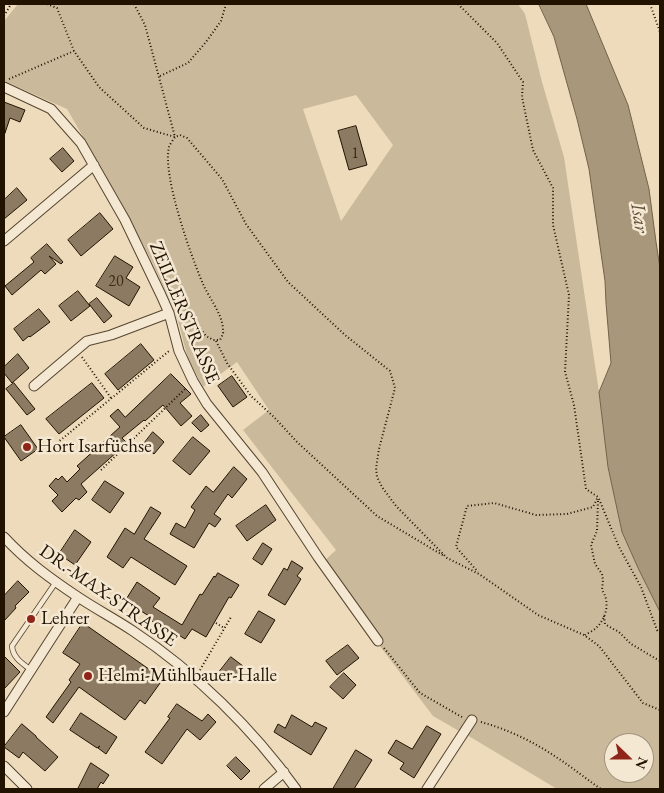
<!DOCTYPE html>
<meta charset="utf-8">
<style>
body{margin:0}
#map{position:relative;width:664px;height:793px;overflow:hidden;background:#eedbbc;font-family:"EB Garamond",serif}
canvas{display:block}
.frame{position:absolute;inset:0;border:5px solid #221300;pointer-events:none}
.north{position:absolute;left:604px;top:733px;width:50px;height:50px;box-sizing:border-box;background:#f4e8d3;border:1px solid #a0937f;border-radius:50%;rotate:112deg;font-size:14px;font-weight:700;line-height:20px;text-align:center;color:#221300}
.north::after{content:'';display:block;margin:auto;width:18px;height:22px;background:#8f2418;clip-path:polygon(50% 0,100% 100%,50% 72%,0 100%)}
</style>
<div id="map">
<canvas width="664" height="793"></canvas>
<div class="frame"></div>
<div class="north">N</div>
</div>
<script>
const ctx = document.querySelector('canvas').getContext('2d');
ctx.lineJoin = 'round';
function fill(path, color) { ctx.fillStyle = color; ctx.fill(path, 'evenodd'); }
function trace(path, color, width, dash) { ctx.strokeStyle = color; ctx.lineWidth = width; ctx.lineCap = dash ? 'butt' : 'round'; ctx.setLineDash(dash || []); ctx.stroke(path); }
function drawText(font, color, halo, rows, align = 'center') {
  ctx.font = font + ' "EB Garamond",serif'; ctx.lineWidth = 5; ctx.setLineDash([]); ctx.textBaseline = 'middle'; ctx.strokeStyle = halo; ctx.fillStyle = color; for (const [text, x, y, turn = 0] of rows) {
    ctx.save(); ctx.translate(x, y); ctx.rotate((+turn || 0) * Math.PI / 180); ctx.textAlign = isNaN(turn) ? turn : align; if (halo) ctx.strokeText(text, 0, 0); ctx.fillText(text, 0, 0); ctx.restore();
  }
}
fill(new Path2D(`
 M18 4H518L525 14 542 82 564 157 599 392 608 467 622 532 639 570 660 612V789H557L467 735 472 724 465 722 459 731 433 716 319 566 336 550 243 430 269 410 237 362 203 387 188 359 176 313 153 264 123 206 67 109 4 81V21ZM356 95 393 145 341 221 303 109ZM614 743H644V773H614Z`), '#cbb99c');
const water = new Path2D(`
 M539 4H586L628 105 649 189 656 242 660 268V612L639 570 622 532 608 467 599 392 611 363 606 303 605 281 589 169 577 119 554 37Z`);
fill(water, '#a9977c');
trace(water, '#73624a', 1);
const building = new Path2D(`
 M4 102 25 110 20 122 10 118 5 133Z
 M356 126 367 165 349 170 338 131Z
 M63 148 74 161 62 172 50 159Z
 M17 188 27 200 4 219V200Z
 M100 213 113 229 81 256 68 240Z
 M47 244 63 262 61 264 49 256 56 264 45 274 41 270 12 295 5 286 34 262 31 258Z
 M115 256 133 267 126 278 140 287 129 306 96 286Z
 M78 291 90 306 71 321 59 306Z
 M97 298 112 316 104 323 89 304Z
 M39 309 50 322 30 337 29 336 23 341 14 329Z
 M141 344 154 360 118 390 105 374Z
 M18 354 29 368 12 383 4 373V367Z
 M171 374 191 394 180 403 192 416 181 426 163 405 145 421 144 420 122 438 127 443 81 484 87 492 79 500 76 498 62 512 52 501 58 495 49 486 56 478 58 480 62 476 67 482 80 469 77 466 120 427 110 416 118 409 125 417Z
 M232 376 247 397 233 407 218 386Z
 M14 383 35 409 27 415 6 389Z
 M92 383 104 398 59 434 46 419Z
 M201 415 209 425 201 432 192 423Z
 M21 425 38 449 21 461 4 437Z
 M153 432 164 442 154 454 143 445Z
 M193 437 210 451 190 475 173 461Z
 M234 467 247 479 232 498 228 494 214 514 221 519 215 527 209 523 194 548 170 534 176 523 185 528 195 510 191 507 206 486 213 492Z
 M105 481 124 493 110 513 92 500Z
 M266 505 276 520 247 541 236 526Z
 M151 507 161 513 144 539 187 566 175 585 131 557 123 568 107 557 125 528 134 534Z
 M75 530 91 542 75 565 59 554Z
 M263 543 272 549 262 565 253 559Z
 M292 561 303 568 297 576 301 579 285 605 268 595 284 568 287 570Z
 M218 573 239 585 231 598 229 597 206 637 192 629 185 639 157 621 155 623 147 618 149 616 125 601 137 582 160 598 153 607 182 625 200 594 202 595 214 576 215 577Z
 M18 581 29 592 15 606 16 608 4 621V596Z
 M259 611 275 620 261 643 245 634Z
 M83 623 163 679 145 704 140 700 125 720 79 687 53 723 46 717 71 682 69 680 80 664 63 653Z
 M348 645 359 658 337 675 326 661Z
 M4 656 20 672 4 689Z
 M231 657 243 666 232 680 220 671Z
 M344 673 356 685 343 699 330 687Z
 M177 704 202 721 208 714 216 722 200 740 187 729 162 764 145 752 170 718 168 717Z
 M81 713 117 737 106 754 98 748 100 746 97 748 70 730Z
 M292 715 312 727 315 722 327 728 311 755 274 732 278 724 285 728Z
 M22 724 36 736V737L58 757 45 771 23 752 19 758 4 747Z
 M427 726 441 734 414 778 400 769 404 763 388 753 396 740 412 749Z
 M356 750 372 760 354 789H333Z
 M236 757 250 771 241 780 227 766Z
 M91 763 109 775 103 784 101 782 97 789H78Z`);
fill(building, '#8c7b62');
trace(building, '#221300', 1);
const service = new Path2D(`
 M31 670C22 663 13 658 12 646L56 582`);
const minor = new Path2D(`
 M4 87 51 109 81 143 125 220 161 295 169 313 179 351 193 381 207 404 262 472 318 557 378 641
 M4 241 94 165
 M34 386 87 341 111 335 169 313
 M4 537C26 561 51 579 78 597 96 609 115 619 133 631 195 672 253 729 296 789
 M4 712 78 597
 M4 766 27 789
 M264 789 284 772
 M427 789 472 720`);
trace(service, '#55452f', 6);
trace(minor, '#55452f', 11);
trace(new Path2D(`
 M47 4 57 8 74 51 99 87 144 128 175 137 180 135 187 138 222 179 246 224 288 282 345 335 390 371 395 388 379 449 376 468 377 477 382 487 396 506 447 558 479 574 538 615 584 635 599 646 643 703 660 710
 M134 4 145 25 175 137
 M458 4 497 43 523 82 522 97 533 150 553 188V225L569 295 565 372 574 405 586 489 598 497 593 507 567 514 536 515 494 503 467 506 456 547 478 572
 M650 4 660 32
 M4 16 11 4
 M160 76 188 63 206 42 221 21 226 4
 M9 79 74 51
 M169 294 172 293 206 336 213 340H220C222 336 224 333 223 329 222 313 209 298 203 284 191 256 162 175 169 147 170 144 173 140 175 137
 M216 341 227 363 251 396 274 417 297 442 377 516 444 556
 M82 357 111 398
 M57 443 169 351
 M101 470 186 388
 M599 499 619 547 641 587 657 630 660 633
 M604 616 605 624 608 626 619 632 631 644 660 661
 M216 623 224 628
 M585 635C588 633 593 631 596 628 607 618 610 601 602 590L603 580 602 574 595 564 591 545 597 531 598 500
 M384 648 420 693 462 717
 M200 670 231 617
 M481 722C507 729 534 742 556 757 572 767 586 779 601 789`), '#221300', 2, [1, 2.5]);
trace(service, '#f4e8d3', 4.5);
trace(minor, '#f4e8d3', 9);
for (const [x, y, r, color] of [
 [27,447,5,"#8f2418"],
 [31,619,5,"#8f2418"],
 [88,676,5,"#8f2418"]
]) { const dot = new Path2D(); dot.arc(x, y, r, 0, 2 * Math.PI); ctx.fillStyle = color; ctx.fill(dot); trace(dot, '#f4e8d3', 2); }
drawText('16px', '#3c2d18', null, [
 ["1",355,154],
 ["20",116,282]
]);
drawText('19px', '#221300', '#f4e8d3', [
 ["ZEILLERSTRASSE",184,313,67],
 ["DR.-MAX-STRASSE",108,596,35]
]);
drawText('19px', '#221300', '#f4e8d3', [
 ["Hort Isarfüchse",37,447],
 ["Lehrer",41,619],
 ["Helmi-Mühlbauer-Halle",98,676]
], 'left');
drawText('italic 20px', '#5f4e38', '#f4e8d3', [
 ["Isar",639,218,81]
]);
</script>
